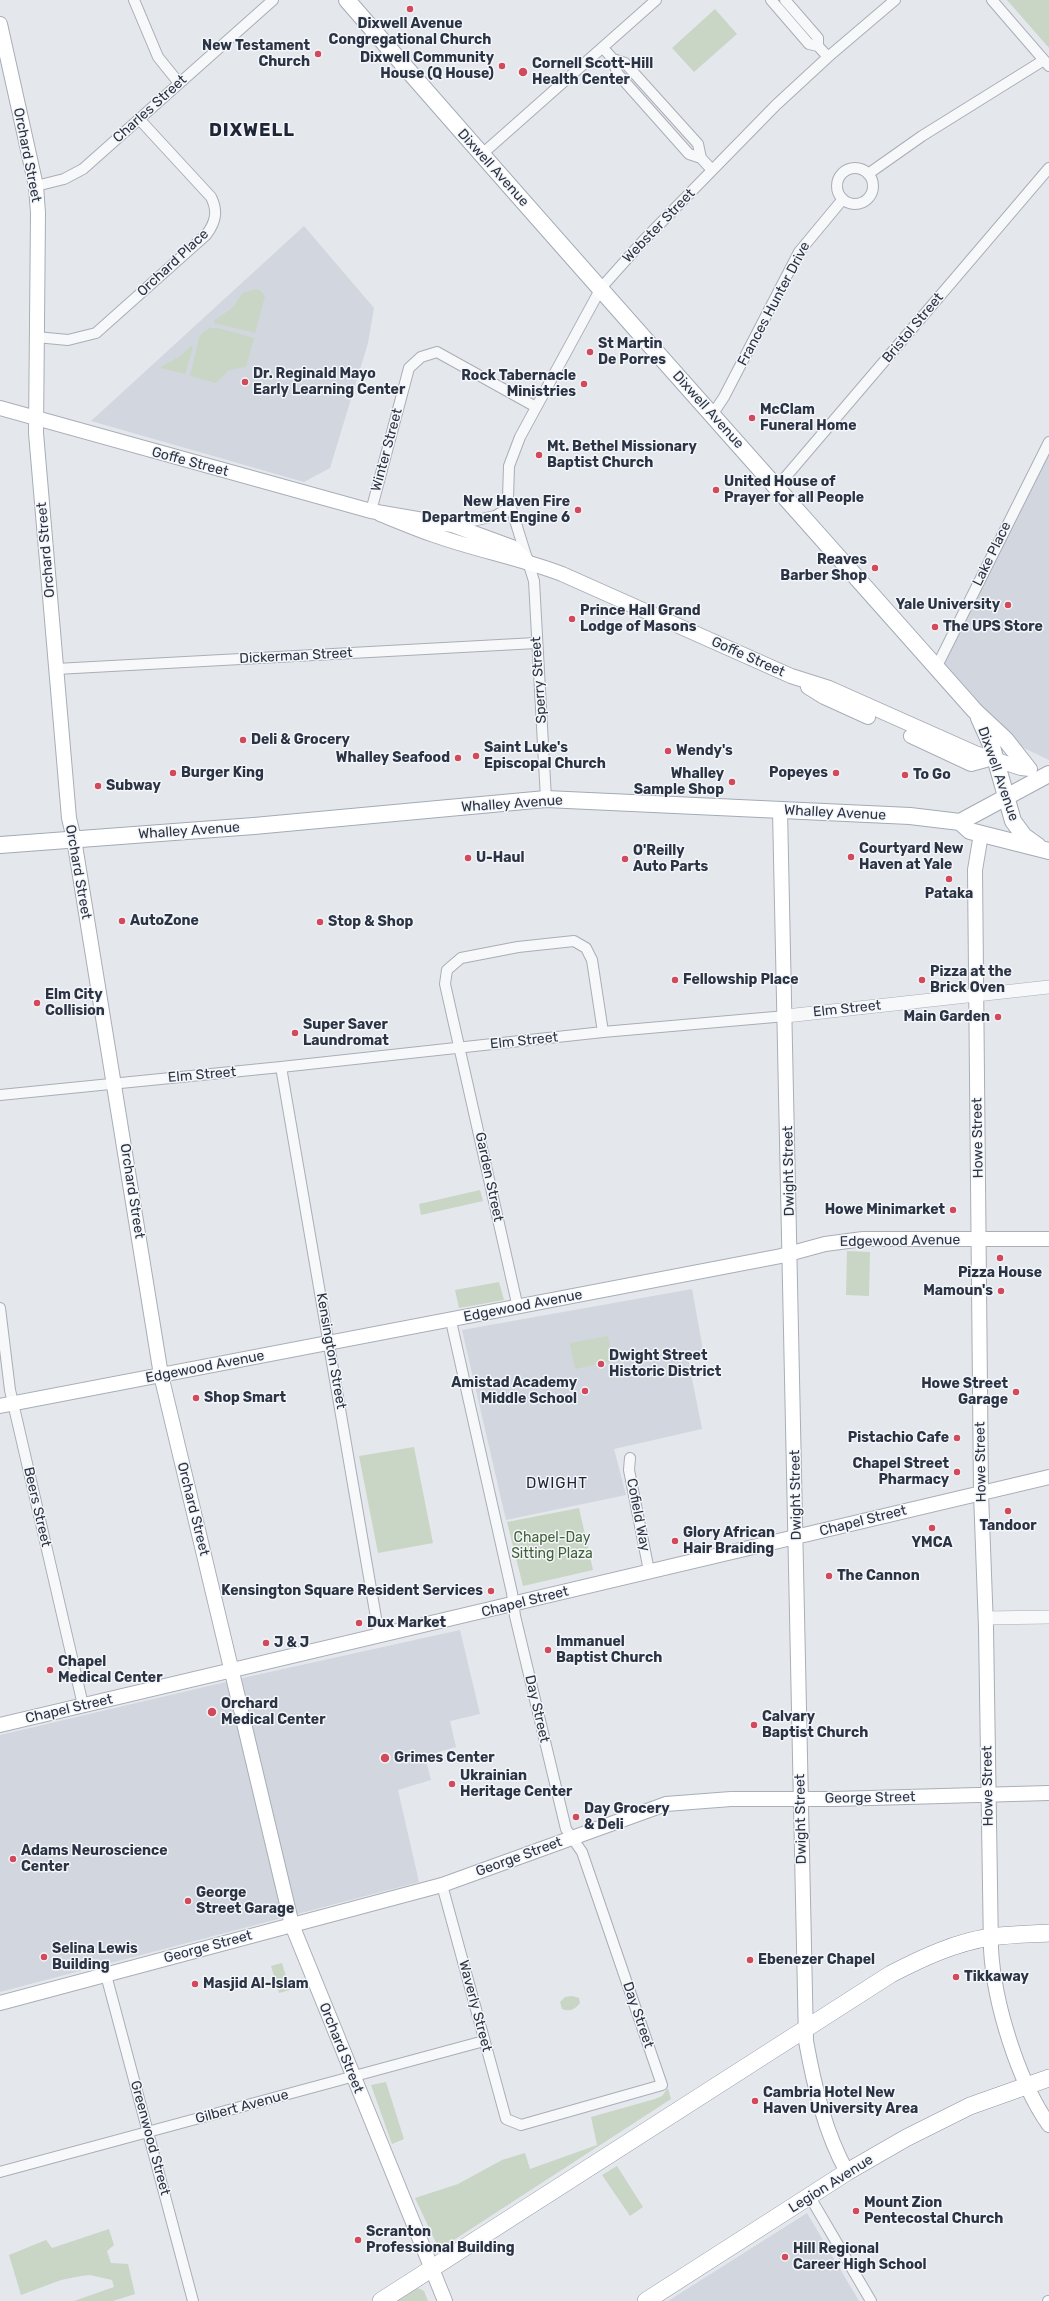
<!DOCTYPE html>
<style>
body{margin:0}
canvas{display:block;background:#e4e7ec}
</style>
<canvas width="1049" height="2301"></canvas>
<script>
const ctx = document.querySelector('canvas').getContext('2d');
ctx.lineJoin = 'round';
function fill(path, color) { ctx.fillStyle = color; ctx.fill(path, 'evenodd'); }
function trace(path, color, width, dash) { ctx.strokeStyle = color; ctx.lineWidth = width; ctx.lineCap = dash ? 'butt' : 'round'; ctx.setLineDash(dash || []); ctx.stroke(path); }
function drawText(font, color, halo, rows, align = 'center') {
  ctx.font = font + ' Rubik,sans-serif'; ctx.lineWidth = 3; ctx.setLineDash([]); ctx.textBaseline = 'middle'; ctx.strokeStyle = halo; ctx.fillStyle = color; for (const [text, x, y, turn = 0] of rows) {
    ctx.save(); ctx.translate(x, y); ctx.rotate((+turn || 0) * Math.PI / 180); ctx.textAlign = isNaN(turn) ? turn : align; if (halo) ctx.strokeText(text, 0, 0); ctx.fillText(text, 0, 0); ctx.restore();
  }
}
fill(new Path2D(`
 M304 226 374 308 368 343 330 468 304 482 91 421Z
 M1049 442V760L1005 739 937 666Z
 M692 1289 703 1350 687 1353 702 1429 614 1449 626 1495 506 1520 462 1330Z
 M460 1630 480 1714 450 1721 456 1747 425 1756 431 1780 398 1790 419 1882 0 1992V1735L247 1677Z
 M807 2213 859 2301H668Z`), '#d2d6de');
fill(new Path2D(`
 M1007 0H1049V48Z
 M715 9 737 34 694 72 672 48Z
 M256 289 262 292 265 296 255 333 214 323V321L232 308 243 293Z
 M210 328H218L254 338 246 367 229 370 216 383 190 376 199 338 202 333Z
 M191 346 193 348 185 374 161 368 162 366 179 357Z
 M480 1190 483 1201 421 1215 419 1204Z
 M847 1251 870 1252 869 1296 846 1295Z
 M499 1282 504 1300 459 1308 455 1290Z
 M608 1336 613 1361 575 1369 570 1343Z
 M414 1447 433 1543 378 1553 359 1456Z
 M579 1508 593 1570 523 1586 507 1522Z
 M282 1963 290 1990 279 1993 271 1966Z
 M572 1996 579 1998 580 2003C574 2010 570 2012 562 2009L560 2002 565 1997Z
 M386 2082 404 2139 392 2144 371 2085Z
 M668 2088 671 2099 443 2247 437 2245 415 2198 458 2184 502 2160 525 2153 530 2169 597 2145 591 2117 655 2099 662 2096Z
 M617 2166 643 2207 630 2216 602 2175Z
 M109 2229 114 2245 107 2251 111 2263 128 2264 135 2294 113 2301H74L114 2287 112 2280 90 2275 81 2276 61 2280 21 2295 9 2255 46 2240 52 2248Z
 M418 2288 424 2291 428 2301H397Z`), '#c9d6c5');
const minor = new Path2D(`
 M134 0 158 57 179 83
 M771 0 809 44 818 46 828 57
 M785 0 818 38V46
 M992 0 1049 66
 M603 48 613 59 617 73 689 154 701 158 712 170
 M613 59 625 63 698 144 701 158
 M481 155 656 0
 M837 186a18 18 0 1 1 36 0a18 18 0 1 1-36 0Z
 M868 174 922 136 1044 60
 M36 186 64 179 83 169 273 0
 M36 337 68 340 96 333 206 235C216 222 218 211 211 197L140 120
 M712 415 724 397 799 252 843 199
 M777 487 1049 168
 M371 511 409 368 421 357 437 352 536 407
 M454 525 495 516 509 508
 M937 666 1049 442
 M56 669 536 643
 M546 799 534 581 508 498 509 466 520 437 601 288 643 241 776 105 828 57 895 0
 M281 1067 379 1635
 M0 1095 281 1067 603 1032 786 1016
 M0 1308 10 1390 83 1705
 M518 1308 445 984 447 970 461 958 518 947 574 941 586 948 592 960 603 1032
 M630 1458 629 1470 649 1571
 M442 1885 506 2119 521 2125 662 2085 582 1852 566 1829 515 1616 512 1593 451 1321
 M106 1975 193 2301
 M0 2172 484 2041
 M810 2197 871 2301
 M1048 2301H1049`);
const tertiary = new Path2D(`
 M786 1016 1049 987
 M986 1618 1049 1617`);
const secondary = new Path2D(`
 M0 24 36 186 38 213 36 433 69 818 74 839 161 1375 241 1710
 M0 408 371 511 452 525 512 547 528 562
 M380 514C398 521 416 529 434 535 476 550 520 558 562 574L791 676 829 688 975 753 1021 768 1030 769
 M808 687 824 697 868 717
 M911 736 971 764 993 758
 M780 810 806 2041C814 2085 825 2133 847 2172
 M981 834 975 870 981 1493 986 1628 991 1949C994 2003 1018 2081 1049 2125
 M0 1406 781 1256 825 1244 863 1239H1049
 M243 1719 292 1925 445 2301
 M0 1725 1049 1477
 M0 2003 442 1885 666 1804 731 1799H835L1049 1793`);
const primary = new Path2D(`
 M347 0C554 239 765 474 975 711L1005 739 1027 767
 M979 718 992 747 1013 821 1024 836 1038 846
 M960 822 1049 774
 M0 845 254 826 546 799 910 816 960 822 970 831 1049 851`);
const trunk = new Path2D(`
 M381 2301 891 1974C922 1958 956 1942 991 1937 1010 1934 1030 1934 1049 1933
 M646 2301 847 2172 906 2138 970 2106 1049 2078`);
trace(minor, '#a9aeb7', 12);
trace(tertiary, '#a9aeb7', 14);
trace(secondary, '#a9aeb7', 16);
trace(primary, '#a3abb8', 18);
trace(trunk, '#8b94a3', 18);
trace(minor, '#f7f8fa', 10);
trace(tertiary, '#f7f8fa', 13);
trace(secondary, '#fff', 14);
trace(primary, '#fff', 16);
trace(trunk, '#fff', 17);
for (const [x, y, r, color] of [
 [410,9,4,"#d1495b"],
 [318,54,4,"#d1495b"],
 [502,66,4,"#d1495b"],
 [523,72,5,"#d1495b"],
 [590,352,4,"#d1495b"],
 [245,382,4,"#d1495b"],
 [584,384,4,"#d1495b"],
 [752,418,4,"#d1495b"],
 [539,455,4,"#d1495b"],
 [716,490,4,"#d1495b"],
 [578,510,4,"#d1495b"],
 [875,568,4,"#d1495b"],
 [1008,605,4,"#d1495b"],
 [572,619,4,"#d1495b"],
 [935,627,4,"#d1495b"],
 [243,740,4,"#d1495b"],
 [668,751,4,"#d1495b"],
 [476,756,4,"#d1495b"],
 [458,758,4,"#d1495b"],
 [173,773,4,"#d1495b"],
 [836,773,4,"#d1495b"],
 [905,775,4,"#d1495b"],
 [732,782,4,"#d1495b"],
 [98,786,4,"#d1495b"],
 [851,857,4,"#d1495b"],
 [468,858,4,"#d1495b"],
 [625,859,4,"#d1495b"],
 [949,879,4,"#d1495b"],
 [122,921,4,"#d1495b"],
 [320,922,4,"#d1495b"],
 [675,980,4,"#d1495b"],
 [922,980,4,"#d1495b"],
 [37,1003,4,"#d1495b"],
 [998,1017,4,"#d1495b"],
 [295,1033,4,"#d1495b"],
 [953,1210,4,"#d1495b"],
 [1000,1258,4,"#d1495b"],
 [1001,1291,4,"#d1495b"],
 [601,1364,4,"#d1495b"],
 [585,1391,4,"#d1495b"],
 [1016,1392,4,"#d1495b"],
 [196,1398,4,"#d1495b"],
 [957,1438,4,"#d1495b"],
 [957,1472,4,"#d1495b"],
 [1008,1511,4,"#d1495b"],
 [932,1528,4,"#d1495b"],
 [675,1541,4,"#d1495b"],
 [829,1576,4,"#d1495b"],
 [491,1591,4,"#d1495b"],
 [359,1623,4,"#d1495b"],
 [266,1643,4,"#d1495b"],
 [548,1650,4,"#d1495b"],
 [50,1670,4,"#d1495b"],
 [212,1712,5,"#d1495b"],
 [754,1725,4,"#d1495b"],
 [385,1758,5,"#d1495b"],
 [452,1784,4,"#d1495b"],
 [576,1817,4,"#d1495b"],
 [13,1859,4,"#d1495b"],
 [188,1901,4,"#d1495b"],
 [44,1957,4,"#d1495b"],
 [750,1960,4,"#d1495b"],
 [956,1977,4,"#d1495b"],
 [195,1984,4,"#d1495b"],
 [755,2101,4,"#d1495b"],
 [856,2211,4,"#d1495b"],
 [358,2240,4,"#d1495b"],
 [785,2257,4,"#d1495b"]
]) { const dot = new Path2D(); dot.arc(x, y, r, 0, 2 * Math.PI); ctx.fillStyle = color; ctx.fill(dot); trace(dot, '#f4f6f9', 1.5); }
drawText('bold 14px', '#2b3445', '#f4f6f9', [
 ["Dixwell Avenue",410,24,"center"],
 ["Congregational Church",410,40,"center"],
 ["New Testament",310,46,"right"],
 ["Church",310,62,"right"],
 ["Dixwell Community",494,58,"right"],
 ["House (Q House)",494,74,"right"],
 ["Cornell Scott-Hill",532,64],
 ["Health Center",532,80],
 ["St Martin",598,344],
 ["De Porres",598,360],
 ["Dr. Reginald Mayo",253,374],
 ["Early Learning Center",253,390],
 ["Rock Tabernacle",576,376,"right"],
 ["Ministries",576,392,"right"],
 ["McClam",760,410],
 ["Funeral Home",760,426],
 ["Mt. Bethel Missionary",547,447],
 ["Baptist Church",547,463],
 ["United House of",724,482],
 ["Prayer for all People",724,498],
 ["New Haven Fire",570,502,"right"],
 ["Department Engine 6",570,518,"right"],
 ["Reaves",867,560,"right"],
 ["Barber Shop",867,576,"right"],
 ["Yale University",1000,605,"right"],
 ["Prince Hall Grand",580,611],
 ["Lodge of Masons",580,627],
 ["The UPS Store",943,627],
 ["Deli & Grocery",251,740],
 ["Saint Luke's",484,748],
 ["Episcopal Church",484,764],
 ["Wendy's",676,751],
 ["Whalley Seafood",450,758,"right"],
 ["Burger King",181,773],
 ["Popeyes",828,773,"right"],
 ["Whalley",724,774,"right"],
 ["Sample Shop",724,790,"right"],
 ["To Go",913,775],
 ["Subway",106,786],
 ["Courtyard New",859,849],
 ["Haven at Yale",859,865],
 ["O'Reilly",633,851],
 ["Auto Parts",633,867],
 ["U-Haul",476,858],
 ["Pataka",949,894,"center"],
 ["AutoZone",130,921],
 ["Stop & Shop",328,922],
 ["Pizza at the",930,972],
 ["Brick Oven",930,988],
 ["Fellowship Place",683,980],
 ["Elm City",45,995],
 ["Collision",45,1011],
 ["Main Garden",990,1017,"right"],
 ["Super Saver",303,1025],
 ["Laundromat",303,1041],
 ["Howe Minimarket",945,1210,"right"],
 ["Pizza House",1000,1273,"center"],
 ["Mamoun's",993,1291,"right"],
 ["Dwight Street",609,1356],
 ["Historic District",609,1372],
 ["Amistad Academy",577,1383,"right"],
 ["Middle School",577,1399,"right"],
 ["Howe Street",1008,1384,"right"],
 ["Garage",1008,1400,"right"],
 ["Shop Smart",204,1398],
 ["Pistachio Cafe",949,1438,"right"],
 ["Chapel Street",949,1464,"right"],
 ["Pharmacy",949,1480,"right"],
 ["Tandoor",1008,1526,"center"],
 ["Glory African",683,1533],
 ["Hair Braiding",683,1549],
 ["YMCA",932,1543,"center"],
 ["The Cannon",837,1576],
 ["Kensington Square Resident Services",483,1591,"right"],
 ["Dux Market",367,1623],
 ["Immanuel",556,1642],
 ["Baptist Church",556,1658],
 ["J & J",274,1643],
 ["Chapel",58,1662],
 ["Medical Center",58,1678],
 ["Orchard",221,1704],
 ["Medical Center",221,1720],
 ["Calvary",762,1717],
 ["Baptist Church",762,1733],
 ["Grimes Center",394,1758],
 ["Ukrainian",460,1776],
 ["Heritage Center",460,1792],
 ["Day Grocery",584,1809],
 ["& Deli",584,1825],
 ["Adams Neuroscience",21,1851],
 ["Center",21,1867],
 ["George",196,1893],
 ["Street Garage",196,1909],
 ["Selina Lewis",52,1949],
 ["Building",52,1965],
 ["Ebenezer Chapel",758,1960],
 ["Tikkaway",964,1977],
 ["Masjid Al-Islam",203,1984],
 ["Cambria Hotel New",763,2093],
 ["Haven University Area",763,2109],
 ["Mount Zion",864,2203],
 ["Pentecostal Church",864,2219],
 ["Scranton",366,2232],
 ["Professional Building",366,2248],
 ["Hill Regional",793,2249],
 ["Career High School",793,2265]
], 'left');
drawText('14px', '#2b3445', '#f4f6f9', [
 ["Charles Street",150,109,-42],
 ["Orchard Street",27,155,79],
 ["Dixwell Avenue",493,168,48],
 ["Webster Street",659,226,-46],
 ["Orchard Place",173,263,-43],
 ["Frances Hunter Drive",774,304,-62],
 ["Bristol Street",913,328,-50],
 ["Dixwell Avenue",708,410,48],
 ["Winter Street",387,450,-75],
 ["Goffe Street",190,462,15],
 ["Orchard Street",46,550,-95],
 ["Lake Place",992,554,-64],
 ["Dickerman Street",296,656,-3],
 ["Goffe Street",748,657,24],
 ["Sperry Street",539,680,-94],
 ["Dixwell Avenue",998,774,71],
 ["Whalley Avenue",512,804,-4],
 ["Whalley Avenue",835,813,3],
 ["Whalley Avenue",189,831,-4],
 ["Orchard Street",78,872,80],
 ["Elm Street",847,1009,-6],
 ["Elm Street",524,1041,-6],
 ["Elm Street",202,1075,-5],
 ["Howe Street",978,1138,-91],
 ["Dwight Street",789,1171,-91],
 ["Garden Street",489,1177,78],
 ["Orchard Street",132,1191,81],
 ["Edgewood Avenue",900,1241,-1],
 ["Edgewood Avenue",523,1306,-11],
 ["Kensington Street",331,1351,80],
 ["Edgewood Avenue",205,1367,-11],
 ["Howe Street",981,1462,-91],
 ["Dwight Street",796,1495,-91],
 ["Beers Street",37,1507,77],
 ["Orchard Street",193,1509,76],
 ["Cofield Way",638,1515,79],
 ["Chapel Street",863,1521,-14],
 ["Chapel Street",525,1602,-14],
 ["Chapel Street",69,1709,-13],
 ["Day Street",537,1709,77],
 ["Howe Street",988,1786,-91],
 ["George Street",870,1798,-1],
 ["Dwight Street",801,1819,-91],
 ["George Street",519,1857,-20],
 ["George Street",208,1947,-15],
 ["Waverly Street",475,2006,75],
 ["Day Street",638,2015,71],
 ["Orchard Street",341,2048,68],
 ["Gilbert Avenue",242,2107,-15],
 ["Greenwood Street",150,2138,75],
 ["Legion Avenue",831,2184,-32]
]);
drawText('14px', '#3f6138', '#f4f6f9', [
 ["Chapel-Day",552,1538],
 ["Sitting Plaza",552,1554]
]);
ctx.letterSpacing = '1px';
drawText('15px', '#1d2536', '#f4f6f9', [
 ["DWIGHT",557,1484]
]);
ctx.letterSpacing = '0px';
ctx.letterSpacing = '1px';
drawText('bold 18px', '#1d2536', '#f4f6f9', [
 ["DIXWELL",252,131]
]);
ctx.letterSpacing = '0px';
</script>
